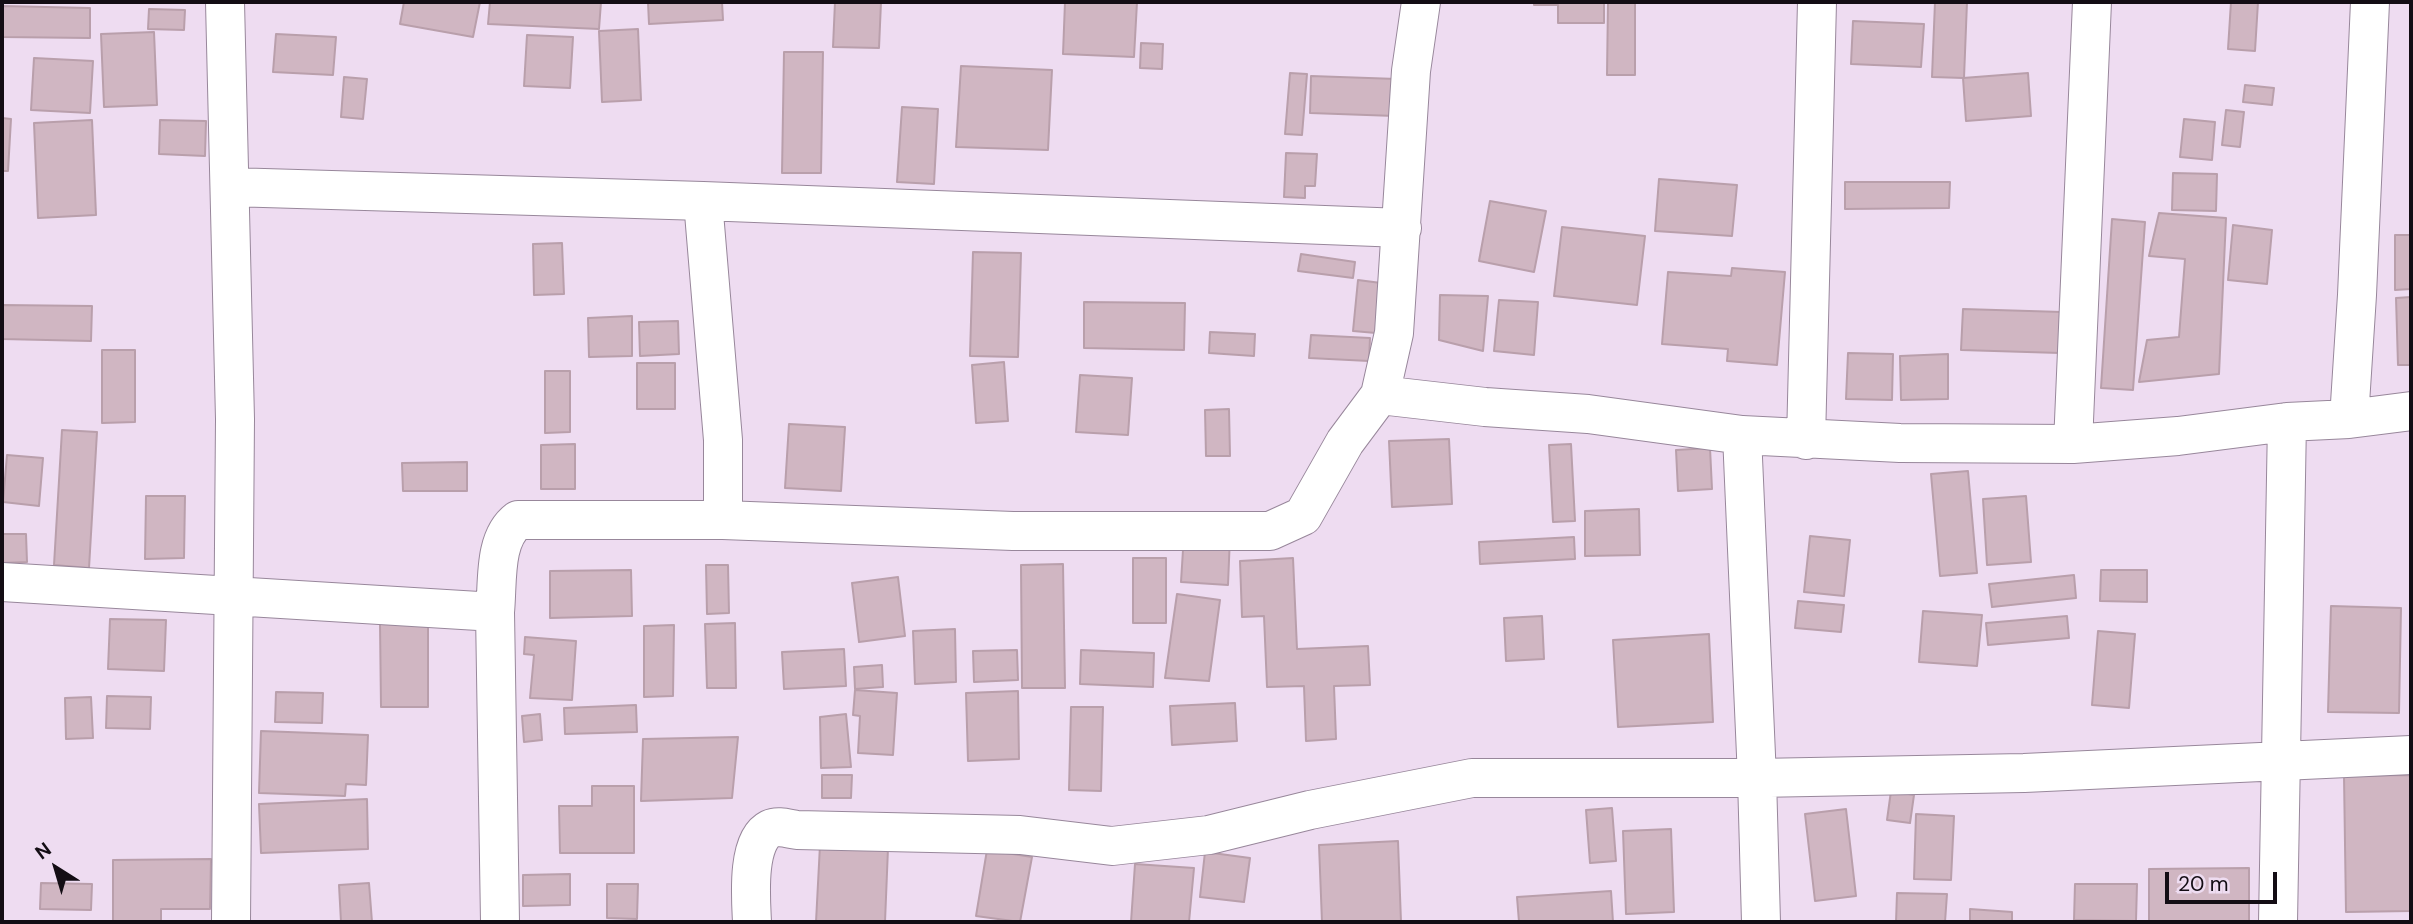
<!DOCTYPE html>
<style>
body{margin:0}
#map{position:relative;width:2413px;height:924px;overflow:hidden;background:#eedcf1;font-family:"DM Sans",sans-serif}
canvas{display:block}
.frame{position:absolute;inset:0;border:4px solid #130d14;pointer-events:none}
.north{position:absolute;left:21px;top:833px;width:70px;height:70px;-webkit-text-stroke:5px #eedcf1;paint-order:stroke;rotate:323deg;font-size:19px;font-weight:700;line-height:28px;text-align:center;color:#130d14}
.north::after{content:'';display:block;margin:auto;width:24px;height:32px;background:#130d14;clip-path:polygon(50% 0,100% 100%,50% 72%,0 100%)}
.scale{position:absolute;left:2165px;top:872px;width:112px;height:32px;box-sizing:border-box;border:4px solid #130d14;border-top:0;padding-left:9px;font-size:21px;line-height:24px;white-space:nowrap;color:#130d14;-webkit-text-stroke:5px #eedcf1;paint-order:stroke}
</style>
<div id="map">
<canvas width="2413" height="924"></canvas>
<div class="frame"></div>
<div class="north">N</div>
<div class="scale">20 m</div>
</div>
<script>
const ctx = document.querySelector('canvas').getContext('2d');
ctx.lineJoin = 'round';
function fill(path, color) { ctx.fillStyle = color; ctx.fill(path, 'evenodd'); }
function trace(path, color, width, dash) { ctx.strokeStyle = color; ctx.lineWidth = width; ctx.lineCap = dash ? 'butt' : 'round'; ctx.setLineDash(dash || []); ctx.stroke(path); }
const building = new Path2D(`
 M404 2H480L473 37 400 24Z
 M490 2H601L599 29 488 24Z
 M648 2H722L723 20 649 24Z
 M835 2H881L879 48 833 47Z
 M1065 2H1137L1134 57 1063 54Z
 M1534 2H1604V23H1558V5H1534Z
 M1608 2H1635V75H1607Z
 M1935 2H1967L1964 78 1932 77Z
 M2231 2H2258L2255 51 2228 49Z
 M2 6 90 8V38L2 37Z
 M149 9 185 10 184 30 148 29Z
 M1853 21 1924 24 1921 67 1851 64Z
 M638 29 641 100 602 102 599 31Z
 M154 32 157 105 104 107 101 34Z
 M276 34 336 37 333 75 273 72Z
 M527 35 573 37 570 88 524 86Z
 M1141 43 1163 44 1162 69 1140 68Z
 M784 52H823L821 173H782Z
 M34 58 93 61 90 113 31 110Z
 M961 66 1052 70 1048 150 956 147Z
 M1290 73 1307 74 1302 135 1285 134Z
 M2028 73 2031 116 1966 121 1963 78Z
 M1311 76 1397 79 1395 116 1310 113Z
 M344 77 367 79 363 119 341 117Z
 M2245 85 2274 88 2272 105 2243 102Z
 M902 107 938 109 934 184 897 182Z
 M2226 110 2244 112 2240 147 2222 145Z
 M2 118 11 119 8 171H2Z
 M2184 119 2215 122 2212 160 2180 157Z
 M92 120 96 215 38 218 34 123Z
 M160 120 206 121 205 156 159 154Z
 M1286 153 1317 154 1315 186H1305V198L1284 197Z
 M2173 173 2217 174 2216 211 2172 210Z
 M1659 179 1737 185 1732 236 1655 231Z
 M1845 182H1950L1949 208 1845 209Z
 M1490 201 1546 211 1534 272 1479 261Z
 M2159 213 2226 218 2219 374 2139 382 2147 340 2179 337 2185 259 2149 256Z
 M2112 219 2145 222 2133 390 2101 388Z
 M2233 225 2272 230 2267 284 2228 280Z
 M1562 227 1645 236 1637 305 1554 296Z
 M2395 235H2411V289L2395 290Z
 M562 243 564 294 534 295 533 244Z
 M973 252 1021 253 1018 357 970 356Z
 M1301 254 1355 262 1353 278 1298 271Z
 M1732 268 1785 272 1777 365 1727 361 1728 349 1662 344 1668 272 1731 276Z
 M1358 280 1381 283 1376 333 1353 331Z
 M1440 295 1488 296 1483 351 1439 340Z
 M2411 297V365H2398L2396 298Z
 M1499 300 1538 302 1534 355 1494 351Z
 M1084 302 1185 303 1184 350 1084 348Z
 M2 305 92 306 91 341 2 339Z
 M1963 309 2062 312 2060 353 1961 350Z
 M632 316V356L589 357 588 318Z
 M678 321 679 354 640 356 639 322Z
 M1210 332 1255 334 1254 356 1209 353Z
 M1311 335 1370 338 1369 361 1309 358Z
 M102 350H135V422L102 423Z
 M1848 353 1893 354 1892 400 1846 399Z
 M1948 354V399L1901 400 1900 356Z
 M1004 362 1008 421 976 423 972 365Z
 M637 363H675V409H637Z
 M545 371H570V432L545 433Z
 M1080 375 1132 378 1128 435 1076 432Z
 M1229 409 1230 456H1206L1205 410Z
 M789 424 845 427 841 491 785 488Z
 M62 430 97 432 89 568 54 565Z
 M1449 439 1452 504 1392 507 1389 441Z
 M575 444V489H541V445Z
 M1571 444 1575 521 1553 522 1549 445Z
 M1710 448 1712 489 1678 491 1676 450Z
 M7 455 43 458 39 506 3 502Z
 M467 462V491H403L402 463Z
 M1968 471 1977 573 1940 576 1931 474Z
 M146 496H185L184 558 145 559Z
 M2026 496 2031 562 1987 565 1983 499Z
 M1639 509 1640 555 1585 556V511Z
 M2 534H26L27 562 2 563Z
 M1184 534 1230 536 1228 585 1181 582Z
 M1810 536 1850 540 1844 596 1804 592Z
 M1574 537 1575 559 1480 564 1479 542Z
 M1133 558H1166V623H1133Z
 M1293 558 1297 649 1368 646 1370 685 1334 686 1336 739 1306 741 1304 686 1267 687 1264 616 1242 617 1240 561Z
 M1063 564 1065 688H1022L1021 565Z
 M706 565H728L729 613 707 614Z
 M631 570 632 616 550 618V571Z
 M2101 570H2147V602L2100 601Z
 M2074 575 2076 598 1992 607 1989 584Z
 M898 577 905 636 859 642 852 583Z
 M1177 594 1220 600 1209 681 1165 678Z
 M1798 601 1844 605 1841 632 1795 628Z
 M2331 606 2401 608 2399 713 2328 712Z
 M1923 611 1982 615 1977 666 1919 662Z
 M1542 616 1544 659 1506 661 1504 618Z
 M2067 616 2069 638 1988 645 1986 623Z
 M110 619 166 620 164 671 108 669Z
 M735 623 736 688H707L705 624Z
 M380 624H428V707H381Z
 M674 625 673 696 644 697V626Z
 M955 629 956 682 915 684 913 631Z
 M2098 631 2135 634 2129 708 2092 705Z
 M1709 634 1713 722 1618 727 1613 640Z
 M525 637 576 641 572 700 530 698 534 655 524 654Z
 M844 649 846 686 784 689 782 652Z
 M1017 650 1018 680 974 682 973 651Z
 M1081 650 1154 653 1153 687 1080 684Z
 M882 665 883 687 855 689 854 667Z
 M855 690 897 693 893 755 858 753 860 716 853 715Z
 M1018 691 1019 759 968 761 966 693Z
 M276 692 323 693 322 723 275 722Z
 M107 696 151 697 150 729 106 728Z
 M91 697 93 738 66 739 65 698Z
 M1235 703 1237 741 1172 745 1170 706Z
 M636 705 637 732 565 734 564 708Z
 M1071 707H1103L1101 791 1069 790Z
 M540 714 542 740 524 742 522 716Z
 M846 714 851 767 821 768 820 717Z
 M261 731 368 735 366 785 346 784 345 796 259 793Z
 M738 737 732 798 641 801 643 739Z
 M822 775H852L851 798H822Z
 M2411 775V911L2346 912 2344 776Z
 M592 786H634V853H560L559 806H592Z
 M1891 791 1914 795 1910 823 1887 820Z
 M367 799 368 849 261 853 259 804Z
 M1612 808 1616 861 1590 863 1586 810Z
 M1846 809 1856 896 1815 901 1805 814Z
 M1916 814 1954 816 1951 880 1914 879Z
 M1671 829 1674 912 1626 914 1623 831Z
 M1398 841 1401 922H1322L1319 845Z
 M820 845 888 848 885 922H816Z
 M987 850 1032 857 1020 922 976 916Z
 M1205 852 1250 858 1244 902 1200 897Z
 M211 859 210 909H161V922H113V860Z
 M1135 864 1194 868 1189 922H1131Z
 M2249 868V922H2149V869Z
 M570 874V905L523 906V875Z
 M41 883 92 884 91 910 40 909Z
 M369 883 372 922H341L339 885Z
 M607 884H638L637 919 607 918Z
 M2075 884H2137L2136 921 2074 920Z
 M1611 891 1613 922H1519L1517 897Z
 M1897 893 1947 894 1945 922H1896Z
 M1970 909 2012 912V922H1970Z`);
fill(building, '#d0b6c2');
trace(building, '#b99fab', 2);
const minor = new Path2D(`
 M225 2 235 419 231 922
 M230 187 703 201 1402 228
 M703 201 723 440V520
 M1380 395 1394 333 1411 71 1421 2
 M2349 419 2357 295 2370 2
 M1742 435 1757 778 1761 922
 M1806 440 1817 2
 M2073 444 2092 2
 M2 582 495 612C498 582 493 539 518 520H723L1013 531H1270L1303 516 1345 442 1380 395 1485 407 1588 414 1742 435 1900 443 2073 444 2178 436 2287 422 2349 419 2411 411
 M495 612 500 922
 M752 922C751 900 746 841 770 829 778 825 789 829 797 830L1020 835 1112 846 1209 835 1310 810 1472 778H1757L2024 773 2411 755
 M2278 922 2287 422`);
trace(minor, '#98879b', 40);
trace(minor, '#fff', 38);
</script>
